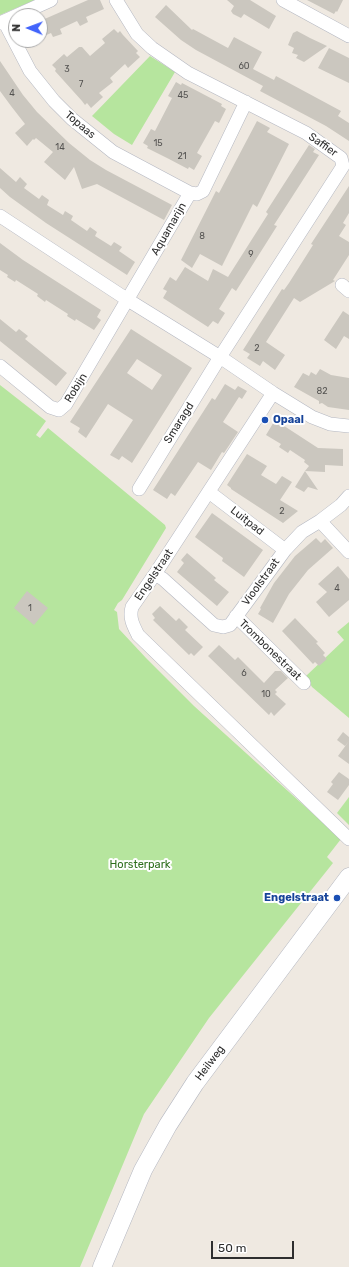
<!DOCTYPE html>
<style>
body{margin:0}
#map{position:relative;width:349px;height:1267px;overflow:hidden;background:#efe9e1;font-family:Rubik,sans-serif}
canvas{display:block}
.north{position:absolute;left:8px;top:8px;width:40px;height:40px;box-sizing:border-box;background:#fff;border:1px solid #ababab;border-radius:50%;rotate:271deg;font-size:11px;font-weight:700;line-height:16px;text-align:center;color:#2e2e2e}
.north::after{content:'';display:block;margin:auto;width:14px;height:18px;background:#4264fb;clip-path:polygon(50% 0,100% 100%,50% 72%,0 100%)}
.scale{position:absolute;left:211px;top:1241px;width:83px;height:18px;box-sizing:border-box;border:2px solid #2e2e2e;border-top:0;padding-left:5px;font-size:12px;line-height:14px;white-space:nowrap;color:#2e2e2e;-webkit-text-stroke:3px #fff;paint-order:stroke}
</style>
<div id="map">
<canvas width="349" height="1267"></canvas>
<div class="north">N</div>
<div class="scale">50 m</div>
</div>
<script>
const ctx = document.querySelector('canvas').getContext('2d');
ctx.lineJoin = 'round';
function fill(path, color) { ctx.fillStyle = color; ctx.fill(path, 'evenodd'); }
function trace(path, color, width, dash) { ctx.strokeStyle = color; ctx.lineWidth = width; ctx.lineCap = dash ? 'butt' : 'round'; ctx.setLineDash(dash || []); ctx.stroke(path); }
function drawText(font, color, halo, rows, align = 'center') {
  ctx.font = font + ' Rubik,sans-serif'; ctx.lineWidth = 4; ctx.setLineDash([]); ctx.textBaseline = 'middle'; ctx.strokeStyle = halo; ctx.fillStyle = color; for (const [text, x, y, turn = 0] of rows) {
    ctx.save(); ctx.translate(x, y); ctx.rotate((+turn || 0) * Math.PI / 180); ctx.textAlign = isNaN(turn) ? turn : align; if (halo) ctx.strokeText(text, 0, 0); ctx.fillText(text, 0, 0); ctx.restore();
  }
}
fill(new Path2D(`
 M0 0H35L0 15Z
 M150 56 175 72 132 145 114 134 92 116Z
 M0 385 46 421 36 435 40 438 48 428 165 525 166 528 122 600 118 603 114 610 117 612 119 629 146 658 194 706 341 839 327 857 333 863 209 1018 144 1114 80 1267H0Z
 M349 622V718L312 687 306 676 344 640 337 632Z
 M349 797V825L337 813Z`), '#b6e59e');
fill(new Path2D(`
 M88 0H100L104 9 86 17 88 22 80 26 77 21 60 29 62 34 53 37 51 33 40 38V21Z
 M227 0H250L276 16 269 29 244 14 241 18 233 14 231 11 234 6Z
 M307 0H343L337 12 336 11 334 14Z
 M166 5 192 30 193 29 228 48 234 37 262 52 253 69 274 80 276 76 341 111 338 116 349 123V141L326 126 260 91 263 86 196 50 181 40 155 17Z
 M114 29 118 33 120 31 123 35 138 51 136 53 140 57 128 68 125 64 110 78 113 82 99 93 103 97 91 108 87 103 85 105 82 101 55 71 56 69 52 65 64 54 67 57 79 47H82L90 56 105 43 102 39Z
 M297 31 310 38 327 46 304 62 296 58 298 55 292 53 294 48 288 45 293 33Z
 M329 48 349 58V83L318 68Z
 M0 61 23 95 37 112 69 143 90 160 106 170 172 205 164 220 97 184 82 189 74 167 65 180 44 162 53 152 36 138 34 140 33 139 27 146 15 133 25 124 11 106 0 91Z
 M176 82 181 85 182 83 222 104 221 106 226 109 219 123 215 121 197 153 202 156 194 170 189 167 188 169 169 159 147 148 148 146 143 143 151 129 155 131 172 98 168 96Z
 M257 121 270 128 267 132 289 144 257 207 253 204 222 266 200 254 192 268 181 260 216 191 219 193Z
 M309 145 315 149 313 152 319 155 274 225 277 226 236 291 232 288 219 309 225 313 218 324 213 321 208 327 163 298 167 291 163 289 170 277 176 281 185 267 208 281 213 269 228 277 268 214 266 212Z
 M0 168 16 182 20 177 27 184 24 188 39 199 42 195 49 200 47 205 63 215 65 211 73 216 71 220 87 231 90 227 97 232 95 236 111 246 114 242 122 247 119 251 135 262 127 275 46 223 10 197 0 188Z
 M349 186V213L343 223 346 225 339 236 349 242V255L333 280 335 281 300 302 294 298 266 342 285 355 275 370 263 361 260 366 247 358 250 354 243 350 282 289 284 290 289 283 313 245 311 244Z
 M0 243 23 260 101 310 97 317 101 320 94 330 76 319 75 321 67 316 68 314 46 300 45 302 37 296 38 294 16 280 15 282 7 277 8 275 0 270Z
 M343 311 349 315V339L344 336 336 349 324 340Z
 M0 319 16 332 19 329 28 336 25 339 67 373 56 386 0 341Z
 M131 329 192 368 132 463 122 456 119 460 110 455 133 420 108 404 86 438 78 432 80 428 70 422ZM137 359 162 375 152 390 127 373Z
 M320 369 331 375 349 378V410L328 407 322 403 319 404V401L294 387 303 373 309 376 311 372 316 375Z
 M225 384 235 390 238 386 247 391 242 399 239 397 223 422 238 432 224 453 222 452 211 470 198 462 175 496 171 493 167 499 153 490 212 398 215 400Z
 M275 420 318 448 343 449V466L325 465V472L305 471 309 466 304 462 305 460 290 450 288 453 279 447 281 444 266 435Z
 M247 454 267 466 261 475 276 484 282 476 292 482 280 500 298 511 283 523 231 489V488L227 485Z
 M305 471 318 490 308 487 304 492 295 487Z
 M212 513 263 550 244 577 222 561 223 558 195 537Z
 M316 538 321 543 325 539 333 548 308 570 289 594 273 623 258 614 261 609 260 608 274 583 295 556Z
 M187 553 216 578 214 580 229 592 217 606 177 572 184 563 181 560Z
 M338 566 349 579V600L329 617 316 602 327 592 318 584Z
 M27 591 48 608 34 625 14 608Z
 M160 606 176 621 179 618 188 627 185 630 203 647 194 656 191 653 189 655 153 620 155 618 152 614Z
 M295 618 318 642 316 643 325 653 323 655 327 659 319 666 315 662 313 664 282 631Z
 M219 645 235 660 238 657 264 683 275 671H281L288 678 275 690 277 692 275 694 286 704 274 716 271 712 269 715 208 656Z
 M343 732 349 737V741L345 746 337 740Z
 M349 741V764L338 756Z
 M339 772 349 779V785L338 800 327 792 333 784 331 782Z`), '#cbc7bf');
const street = new Path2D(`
 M116 0 137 34 152 48 188 73 306 133 341 158 343 166 220 357 139 489
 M283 0 349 36
 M4 21 30 71 54 101 72 119 113 152 190 193
 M0 23 51 0
 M0 216 128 300 220 357 273 393 312 417 330 424 349 426
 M342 285 349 291
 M0 366 50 407 59 410 66 404 190 193 197 194 203 191 246 102
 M273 393 155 574 132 607C129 618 133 625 138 635L349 839
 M209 492 285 550
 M320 521 349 552
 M155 574 163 579 214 625 223 627 230 625 285 550 302 532 320 521 341 505 349 496
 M236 616 304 683`);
const secondary = new Path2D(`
 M102 1267 143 1170 168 1125 195 1083 349 877`);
trace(street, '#b4b7c1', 14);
trace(secondary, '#b4b7c1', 19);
trace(street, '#fff', 13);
trace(secondary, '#fff', 18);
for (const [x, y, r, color] of [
 [265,420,4,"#1a4fb4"],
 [337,898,4,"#1a4fb4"]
]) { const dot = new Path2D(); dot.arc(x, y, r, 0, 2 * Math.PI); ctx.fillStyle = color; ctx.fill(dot); trace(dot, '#fff', 1.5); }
drawText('9px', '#555452', null, [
 ["60",244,66],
 ["3",67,69],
 ["7",81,84],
 ["4",12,93],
 ["45",183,95],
 ["15",158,143],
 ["14",60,147],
 ["21",182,156],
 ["8",202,236],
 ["9",251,254],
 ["2",257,348],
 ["82",322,391],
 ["2",282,511],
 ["4",337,588],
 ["1",30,608],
 ["6",244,673],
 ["10",266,694]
]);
drawText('11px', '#2e2e2e', '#fff', [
 ["Topaas",80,125,40],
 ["Saffier",323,145,35],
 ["Aquamarijn",169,229,-60],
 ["Robijn",76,388,-58],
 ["Smaragd",179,423,-58],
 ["Luitpad",247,521,38],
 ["Engelstraat",154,575,-56],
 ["Vioolstraat",261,582,-54],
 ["Trombonestraat",270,650,44],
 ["Heilweg",210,1063,-53]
]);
drawText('bold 11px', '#164399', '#fff', [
 ["Opaal",273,420],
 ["Engelstraat",329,898,"right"]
], 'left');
drawText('11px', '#2c6e1b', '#fff', [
 ["Horsterpark",140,865]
]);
</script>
